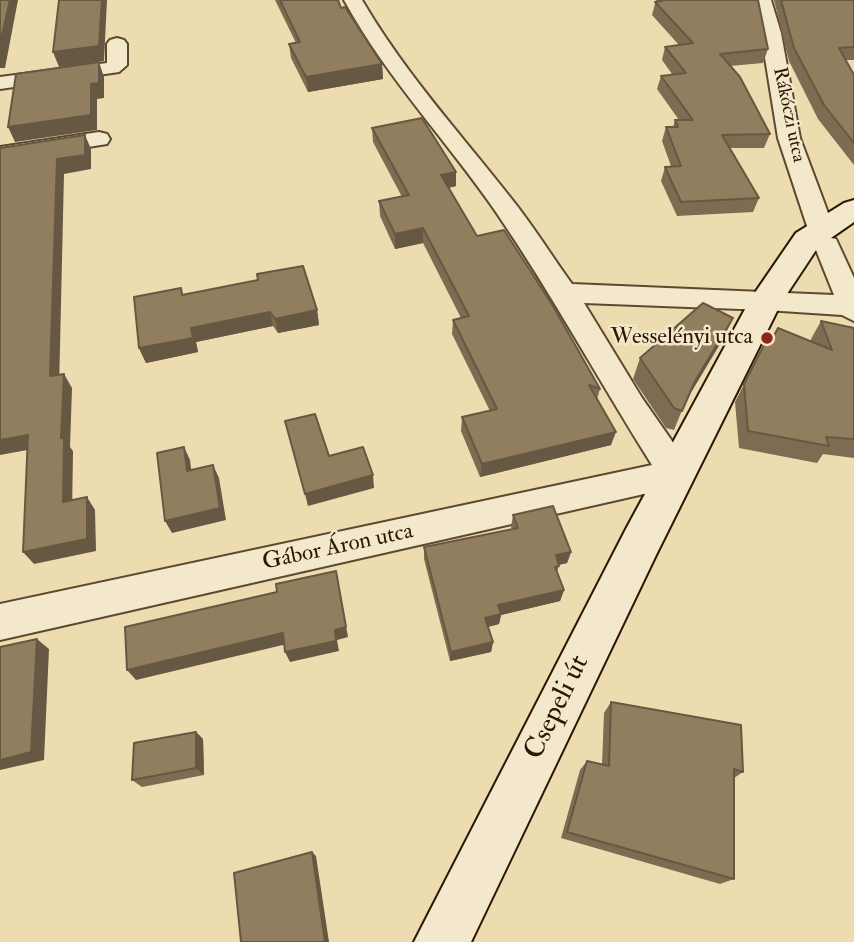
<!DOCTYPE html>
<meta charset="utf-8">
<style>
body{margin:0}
canvas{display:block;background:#eddcb0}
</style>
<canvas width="854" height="942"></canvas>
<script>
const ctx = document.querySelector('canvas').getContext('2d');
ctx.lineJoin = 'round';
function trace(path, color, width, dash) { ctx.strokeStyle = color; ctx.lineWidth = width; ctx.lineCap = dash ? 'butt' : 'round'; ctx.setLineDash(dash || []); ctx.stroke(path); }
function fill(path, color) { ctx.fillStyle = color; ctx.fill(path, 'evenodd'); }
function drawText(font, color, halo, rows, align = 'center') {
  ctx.font = font + ' "IM FELL Double Pica",serif'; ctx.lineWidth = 5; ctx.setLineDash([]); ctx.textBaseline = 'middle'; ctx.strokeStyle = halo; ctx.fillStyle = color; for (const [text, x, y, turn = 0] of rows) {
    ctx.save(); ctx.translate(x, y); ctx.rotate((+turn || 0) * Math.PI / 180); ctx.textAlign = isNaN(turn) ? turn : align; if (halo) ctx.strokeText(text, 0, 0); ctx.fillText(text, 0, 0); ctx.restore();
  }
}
const street = new Path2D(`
 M344 0H362C404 72 459 132 510 197 532 224 551 255 572 284L834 295 814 245 818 239 827 237 836 239 854 278V321L842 315 766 310 584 303 642 398 688 464 693 474 688 484 0 640V604L652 465C599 381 552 294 496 212 445 138 388 80 344 0Z
 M753 0H771L781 33 800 138 834 229 830 235 821 237 812 235 808 229 778 138 761 33Z
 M117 38 124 40 127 44V65L119 72 0 89V77L107 63V44L110 40Z
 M99 132 107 134 110 139 107 144 0 161V147Z`);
const secondary = new Path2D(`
 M854 200V222L818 247 781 303 656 555 471 942H414L626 529 750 300 796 233 844 203Z`);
trace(street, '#5d4930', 4);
trace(secondary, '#2d1805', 4);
fill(street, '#f3e8cc');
fill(secondary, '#f3e8cc');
fill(new Path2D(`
 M275 0H338L341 8 382 64 383 79 308 92 291 58 289 44 296 43Z
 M656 0H758L768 49 763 63 730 66 770 134 764 148H730L759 198 753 212 677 216 661 181 665 167 671 166 662 141 666 127H673L675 120H679L657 89 661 76 672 74 662 60 665 47 679 45 652 15Z
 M774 0H854V60H846L854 75V165L818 119 789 61Z
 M372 128 456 186 449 188 477 236 600 389 597 399 611 445 480 477 461 431 462 417 490 411 452 334 453 320 461 318 423 243 395 249 380 216 379 201 402 197 373 142Z
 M181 288 183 295 317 310 319 325 278 333 273 326 196 342 198 352 146 363 139 348Z
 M821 321 854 328V458L823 454 817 463 739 448 735 402 767 339 771 341 811 342V339Z
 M723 339 687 398 674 430 666 428 633 379 640 358Z
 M513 515 571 552 567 563 559 565 557 573 564 590 560 601 501 615 499 624 488 627 493 642 491 652 450 661 424 559V547L512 529 511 527Z
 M611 702 743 772 734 778V879L720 884 561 838 580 770 587 761 602 765 604 713Z
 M196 732 203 739 204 775 142 787 132 780Z`), '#7d6c51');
fill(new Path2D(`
 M10 0H18L5 68H0V44Z
 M102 0H107L104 61 59 67 53 52Z
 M99 62 104 77V98L97 99V130L15 142 8 127 91 84Z
 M382 64 383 79 308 92 306 77Z
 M85 135 91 149V169L64 174 59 390 50 376 57 159Z
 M456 172V186L441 189V175Z
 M423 228V243L395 249V234Z
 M317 310 319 325 278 333 275 319Z
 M270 312 273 326 196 342 198 352 146 363 139 348 191 328Z
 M733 318 723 339 686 401 695 381Z
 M64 374 72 388 70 447 73 451 72 515 63 502 61 438Z
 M616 432 611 445 480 477 482 464Z
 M28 435 38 448 0 455V440Z
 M184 447 190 460 193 484 187 471Z
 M213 465 219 478 226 520 172 533 165 521Z
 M373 475 374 488 308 506 305 494Z
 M87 497 95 510 96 551 34 564 23 552Z
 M571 552 567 563 552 566 556 555Z
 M336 571 348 637 337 640 339 651 290 662 285 652 335 630Z
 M564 590 560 601 501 615 499 624 483 628 485 618 498 605Z
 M283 633 287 644 136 680 127 670Z
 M37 639 49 649 44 760 0 770V760Z
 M493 642 491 652 450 661 451 652Z
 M196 732 203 739 204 775 196 768Z
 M312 852 316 856 329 942H325Z`), '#665842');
const building = new Path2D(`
 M0 0H10L0 44Z
 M59 0H102L99 46 53 52Z
 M280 0H338L341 8 345 7 382 64 306 77 289 44 300 42Z
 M660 0H758L768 49 720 54 740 77 770 134 722 135 759 198 681 202 665 167 681 166 666 127H678L675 120H693L661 76 686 73 665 47 693 43 655 2 662 1Z
 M781 0H854V47L839 48 854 75V143L824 105 794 48Z
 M99 62V83L91 84V115L8 127 16 74Z
 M422 118 456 172 441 175 477 236 504 230 553 306 600 389 589 385 616 432 482 464 462 417 497 409 453 320 469 316 423 228 395 234 379 201 409 195 372 128Z
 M85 135V155L57 159 50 376 64 374 61 438H64L63 502 87 497V539L23 552 28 435 0 440V148Z
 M303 266 317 310 275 319 270 312 191 328 193 338 139 348 134 297 181 288 182 295 258 280 257 274Z
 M703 303 733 318 695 381 682 411 674 408 640 358Z
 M821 321 854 328V439L826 437 829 446 748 431 744 384 767 339 771 341 778 328 832 350Z
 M315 414 329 456 363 447 373 475 305 494 285 421Z
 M184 447 187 471 213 465 220 508 165 521 157 453Z
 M553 506 571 552 556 555 559 566 555 567 564 590 498 605 501 614 485 618 493 642 451 652 424 547 518 528 513 515Z
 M336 571 346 627 335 630 336 641 285 652 283 633 127 670 125 627 277 592 276 584Z
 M37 639 31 752 0 760V647Z
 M611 702 741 725 743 772 734 769V879L567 832 587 761 609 766Z
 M196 732V768L132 780 134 743Z
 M312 852 325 942H241L234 873Z`);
fill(building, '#917e5e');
trace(building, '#665842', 2);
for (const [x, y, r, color] of [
 [767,338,7,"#8f2418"]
]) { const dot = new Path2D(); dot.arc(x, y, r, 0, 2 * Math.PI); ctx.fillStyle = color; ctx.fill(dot); trace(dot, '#f3e8cc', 2.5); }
drawText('19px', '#2d1805', '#f3e8cc', [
 ["Rákóczi utca",788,115,78]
]);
drawText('23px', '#2d1805', '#f3e8cc', [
 ["Wesselényi utca",753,338]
], 'right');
drawText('23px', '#2d1805', '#f3e8cc', [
 ["Gábor Áron utca",338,548,-12]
]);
drawText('28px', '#2d1805', '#f3e8cc', [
 ["Csepeli út",558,708,-64]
]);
</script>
